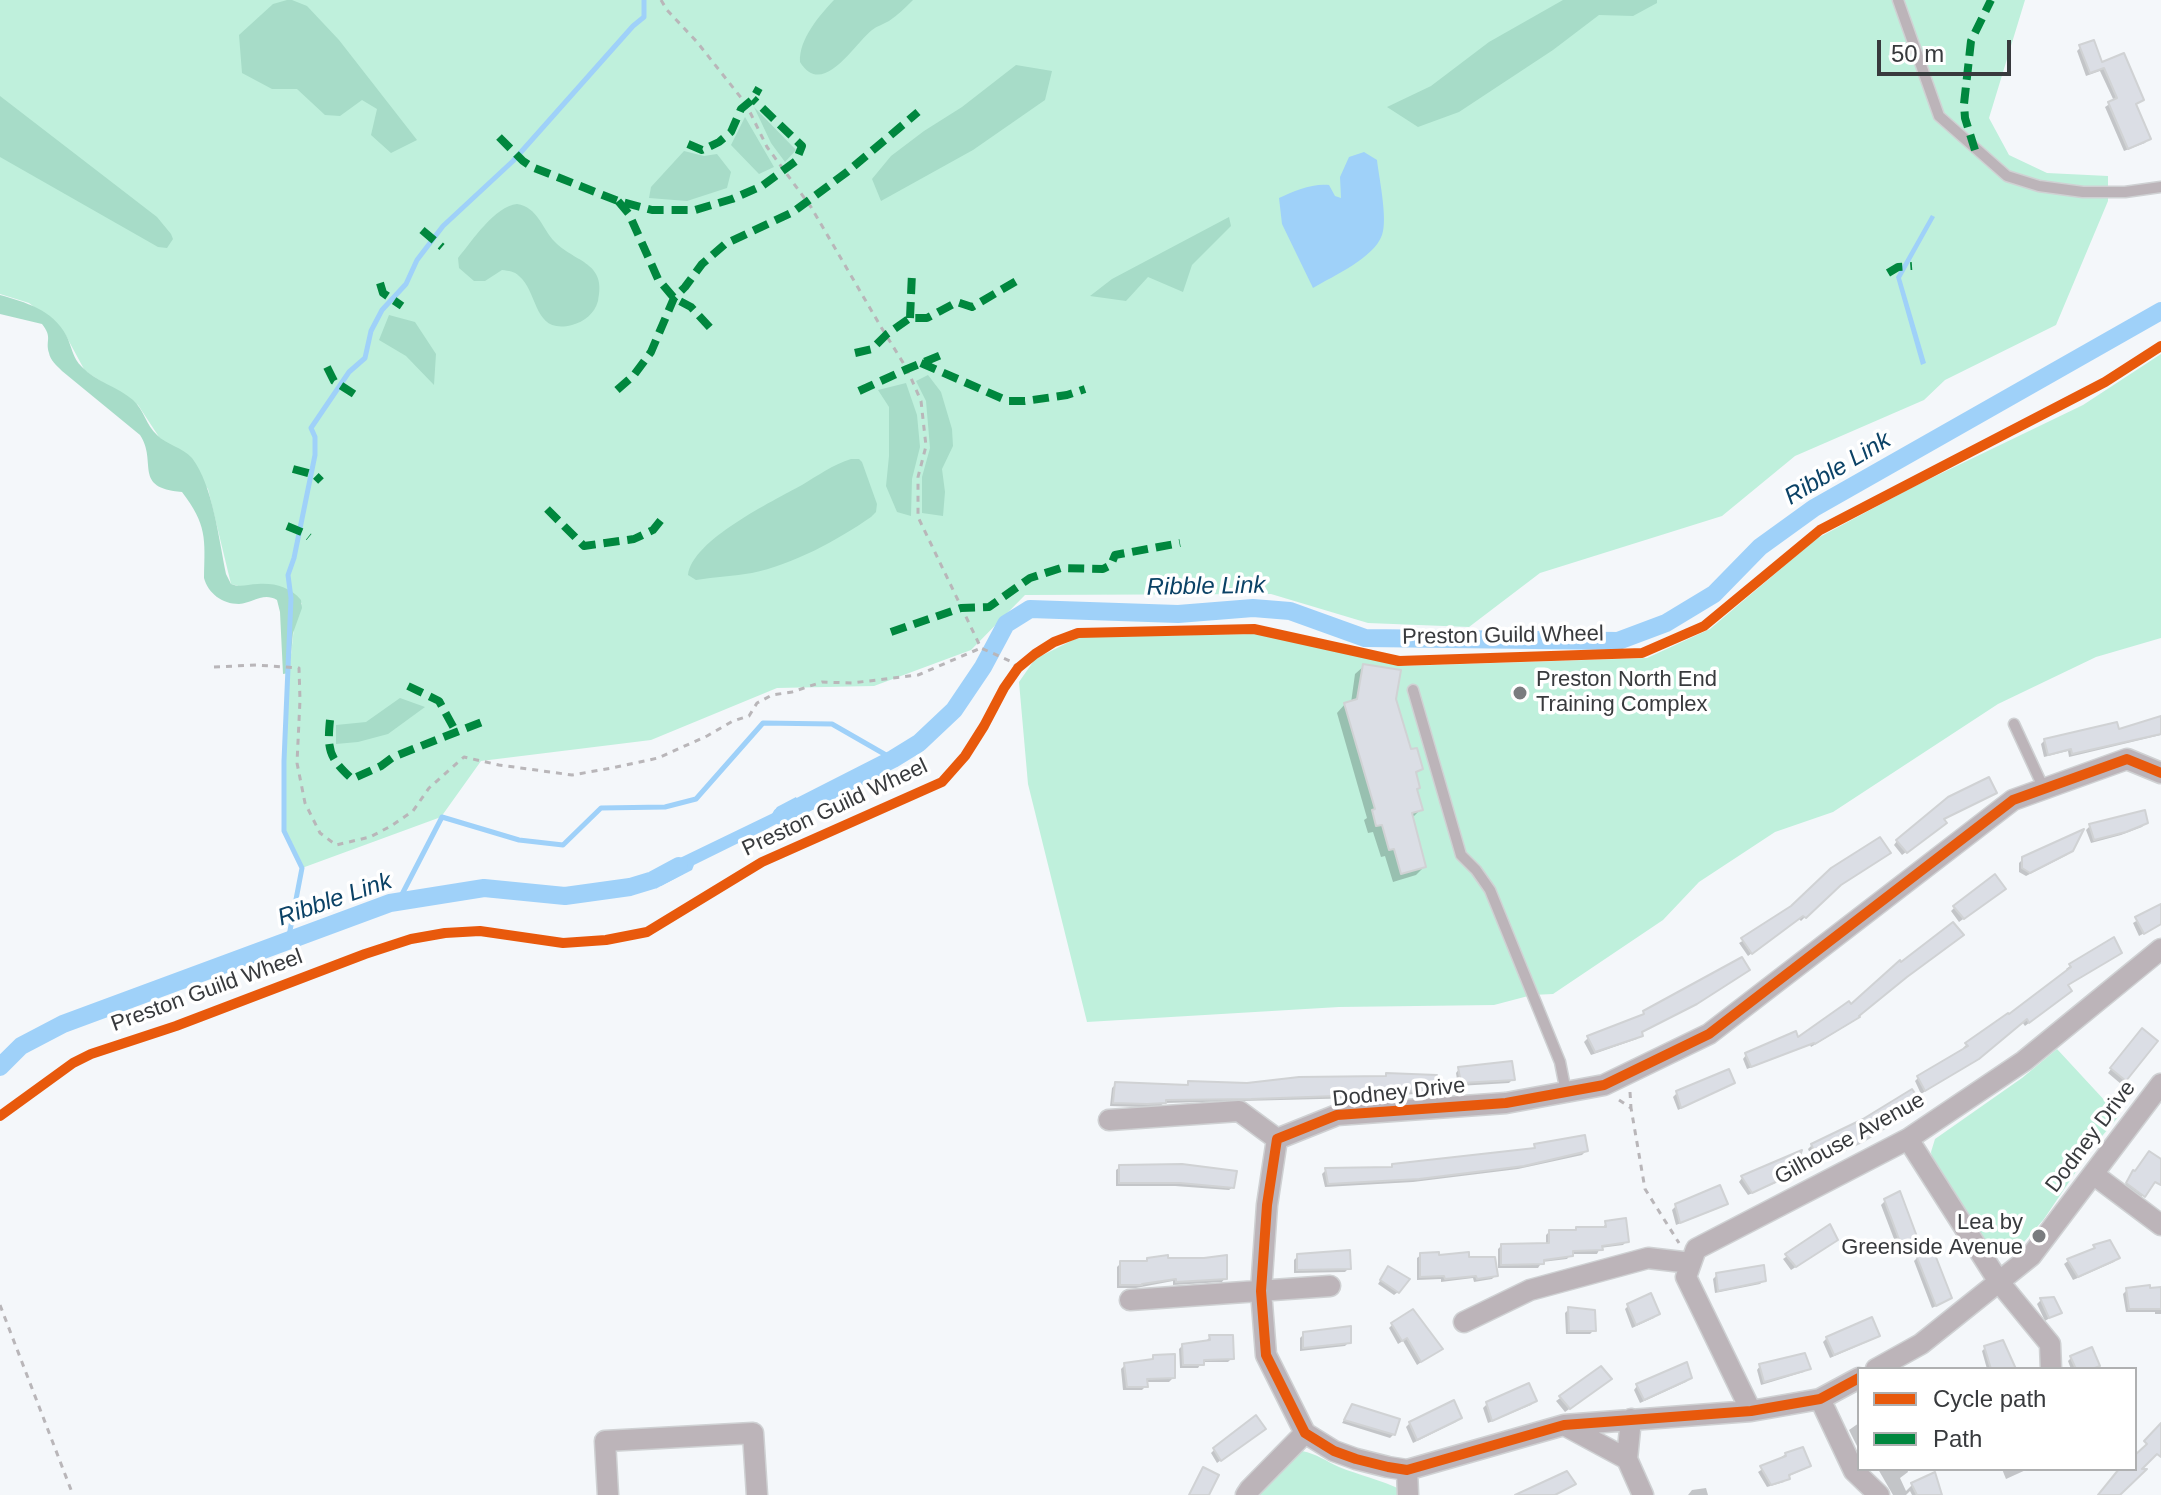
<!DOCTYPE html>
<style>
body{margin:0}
#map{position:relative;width:2161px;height:1495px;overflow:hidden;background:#f4f7fa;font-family:Arial,sans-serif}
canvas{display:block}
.legend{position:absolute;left:1857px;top:1367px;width:280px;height:104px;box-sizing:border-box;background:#fff;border:2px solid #afb0b1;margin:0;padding:10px 14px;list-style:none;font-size:24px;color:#383a3d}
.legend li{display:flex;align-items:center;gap:16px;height:40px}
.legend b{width:40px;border:2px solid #afb0b1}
.scale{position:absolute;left:1877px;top:40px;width:134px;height:36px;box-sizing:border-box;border:4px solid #383a3d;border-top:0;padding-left:10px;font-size:24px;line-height:28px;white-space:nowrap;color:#383a3d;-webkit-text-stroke:6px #fff;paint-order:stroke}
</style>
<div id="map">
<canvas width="2161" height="1495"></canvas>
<ul class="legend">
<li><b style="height:10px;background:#e8590c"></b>Cycle path</li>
<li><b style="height:10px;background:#00873e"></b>Path</li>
</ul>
<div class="scale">50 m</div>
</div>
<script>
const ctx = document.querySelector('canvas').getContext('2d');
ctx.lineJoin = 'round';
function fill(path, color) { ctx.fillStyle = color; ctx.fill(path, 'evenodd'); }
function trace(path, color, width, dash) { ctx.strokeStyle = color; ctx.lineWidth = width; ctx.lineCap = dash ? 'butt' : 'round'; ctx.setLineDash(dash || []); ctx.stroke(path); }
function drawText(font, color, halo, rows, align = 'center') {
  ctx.font = font + ' Arial,sans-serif'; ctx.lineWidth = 7; ctx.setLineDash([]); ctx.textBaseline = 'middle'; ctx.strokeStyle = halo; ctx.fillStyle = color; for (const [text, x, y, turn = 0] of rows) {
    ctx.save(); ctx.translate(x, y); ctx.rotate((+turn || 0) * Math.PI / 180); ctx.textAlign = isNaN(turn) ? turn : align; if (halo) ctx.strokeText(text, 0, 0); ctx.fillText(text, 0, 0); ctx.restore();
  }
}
fill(new Path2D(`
 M0 0H2025L1989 118 2009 155 2047 173 2108 176V201L2056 325 1945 380 1924 400 1795 456 1722 516 1540 573 1469 627 1368 623 1271 594 1025 595 971 650 874 686 777 688 651 740 481 761 441 817 302 868 284 831V769L289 673 294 627 302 603 231 584 208 489 159 437 138 405 85 371 65 334 57 325 29 303 0 294Z
 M2161 354V638L2096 657 1998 704 1833 812 1775 832 1699 882 1663 920 1553 994 1532 995 1494 1005 1339 1007 1087 1022 1028 784 1019 682 1035 659 1079 637 1257 634 1404 666 1647 658 1710 629 1816 539 1913 487 2083 405Z
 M2057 1049 2119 1116 2092 1148 2044 1219 2017 1250 2002 1255 1987 1247 1933 1165 1931 1152 1935 1139 2022 1078Z
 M1302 1451C1317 1454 1326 1461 1339 1467 1359 1475 1381 1480 1402 1490L1401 1495H1254L1290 1458Z`), '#bff0dc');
fill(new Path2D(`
 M287 0H292L307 6 339 40 417 140 391 153 371 135 377 109 362 100 340 116 325 115 297 89H272L242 73 239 35 273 4Z
 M834 0H913C905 8 898 15 889 21 884 24 877 26 872 30 854 44 823 99 800 62 799 39 819 16 834 0Z
 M1563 0H1657V3L1633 16 1599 15 1553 50 1459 112 1418 127 1387 107 1431 86 1489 42Z
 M1016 65 1052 71 1045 100 973 150 881 201 872 179 891 156 924 131 962 107Z
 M0 96 157 217 171 234 173 239 167 248 158 247 0 157Z
 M754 107 796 150 785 162 771 143Z
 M745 117 774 167 759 174 731 145Z
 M684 151 704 156 717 154 731 172 727 188 687 201 649 198 651 187Z
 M517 204C538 207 542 229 555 242 576 263 607 262 598 301 595 313 584 322 572 325 533 335 539 293 519 276 514 271 509 271 502 270L485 281H474L459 268 458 258C472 241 495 206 517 204Z
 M1229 217 1231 226 1192 265 1183 292 1148 277 1126 301 1090 296 1112 279Z
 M0 295C25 302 53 310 66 335 72 346 72 358 82 367 95 381 118 387 133 400 144 410 146 425 157 435 167 445 182 447 192 458 213 485 219 541 226 574L231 584C241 588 247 584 258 584 275 583 290 587 301 600L302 608 293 633 289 673 283 674 280 612 277 600C263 592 253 603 239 604 222 604 208 593 204 578 205 538 207 525 182 492 132 488 158 462 140 435L62 371C57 366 50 360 49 353 45 340 53 338 42 324L0 314Z
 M389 315 415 322 436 354 434 385 406 356 379 340Z
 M928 375 941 392 952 429 953 446 942 469 945 492 943 516 922 513V477L930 448 926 401 916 381Z
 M906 383 917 415 920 447 912 479 911 516 897 512 886 486 889 456V407L878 390Z
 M851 459H859L862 462 877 504 876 512 871 517C838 540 792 565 752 573 734 576 715 577 696 580L688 575C692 540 773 501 802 485 817 476 834 464 851 459Z
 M400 698 425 707 388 734 358 742 336 744V725L366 722Z`), '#a7dcc8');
fill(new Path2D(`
 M1364 152 1377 160C1379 178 1388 219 1382 235 1374 258 1333 276 1313 288L1282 224 1279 198C1294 191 1313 183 1329 185L1335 196 1341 198 1340 177 1349 157Z
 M1931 215 1935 217 1901 278 1926 363 1921 365 1896 277Z
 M796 797 806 815 785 825 778 823 767 829 694 865 692 870 661 886 653 871 773 813 777 807Z`), '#9fd1f9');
fill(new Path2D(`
 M2081 47 2142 100 2134 105 2148 139 2145 143 2124 151 2105 107 2114 101 2100 71 2086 76 2077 51Z
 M1364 666 1394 699 1409 752 1421 769 1414 775 1415 791 1421 809 1412 818 1424 867 1416 875 1393 882 1385 856 1381 857 1373 832 1368 833 1364 820 1367 818 1337 713 1345 704 1351 703 1355 674Z
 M2161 718V735L2069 757 2068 751 2044 757 2041 744 2045 740 2118 731Z
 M1995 793 1991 796 1942 820 1940 827 1902 855 1894 845 1897 841Z
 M2146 823 2142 827 2121 835 2091 843 2086 830 2090 826Z
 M2071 850 2067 855 2026 876 2019 872V863L2023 859Z
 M1835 888 1801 921 1798 918 1748 956 1739 943Z
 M2000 893 1959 922 1951 911 1954 908Z
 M2161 906V924L2139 936 2133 923Z
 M2113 939 2066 986V994L2025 1026 2022 1022 1972 1062 1921 1094 1915 1081 1919 1077 1965 1050 1963 1048 1967 1044 2068 972 2066 969 2070 966Z
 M1743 973 1691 1007 1640 1033 1641 1035 1637 1039 1591 1055 1584 1042 1588 1038 1640 1017 1644 1013Z
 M1900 980 1854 1021 1811 1047 1810 1045 1747 1069 1743 1059 1746 1055 1797 1040 1851 1006Z
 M2138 1034 2125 1080 2121 1084 2108 1073Z
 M1459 1069 1513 1079 1509 1083 1458 1086 1456 1073Z
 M1732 1082 1729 1086 1678 1110 1673 1097 1677 1093Z
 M1188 1083 1247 1085 1435 1091 1431 1094 1362 1095 1359 1098 1164 1103 1160 1106 1142 1107 1110 1106 1112 1088 1116 1084 1185 1086Z
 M1858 1144 1815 1165 1808 1149 1812 1145Z
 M1535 1146 1586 1151 1582 1155 1518 1169 1413 1182 1325 1187 1322 1174 1326 1170 1390 1169 1532 1150Z
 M1799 1154 1793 1172 1789 1177 1748 1195 1739 1182 1742 1178Z
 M2161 1162V1169L2140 1199 2124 1187 2133 1172Z
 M1120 1167 1233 1187 1229 1190 1175 1186H1116V1170Z
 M1885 1201 1917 1241 1899 1252 1881 1205Z
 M1726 1203 1722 1207 1676 1225 1672 1210 1676 1206Z
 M1606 1223 1627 1241 1623 1245 1600 1248 1597 1254H1571L1567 1259 1542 1262 1538 1268H1498V1249L1501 1246 1546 1245V1235L1549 1232 1602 1229Z
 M1830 1227 1832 1244 1791 1270 1783 1259Z
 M2094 1247 2118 1258 2114 1262 2073 1280 2064 1264 2068 1261 2091 1252Z
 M1421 1255 1467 1259 1496 1275 1492 1279 1474 1282 1473 1278 1441 1282V1279L1417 1280V1258Z
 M1298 1256 1349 1268 1345 1272 1294 1273V1260Z
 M1918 1257 1946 1301 1932 1308 1914 1261Z
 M1148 1260 1225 1278 1222 1282 1173 1285V1281L1136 1288H1117V1267L1121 1263H1145Z
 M1385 1273 1398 1292 1394 1295 1378 1284Z
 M1717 1275 1764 1280 1760 1284 1715 1293 1713 1279Z
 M2161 1289V1314H2155V1312H2126L2123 1294 2127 1290Z
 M2053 1299 2059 1312 2045 1321 2037 1304 2041 1300Z
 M1628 1306 1657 1314 1654 1318 1632 1328 1625 1309Z
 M1569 1309 1594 1330 1590 1334H1566L1565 1313Z
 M1393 1324 1436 1352 1417 1365 1403 1341 1398 1344 1389 1328Z
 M1304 1334 1349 1342 1345 1346 1300 1351V1338Z
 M1877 1336 1874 1339 1830 1358 1823 1342 1827 1338Z
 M1210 1337 1232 1358 1228 1362H1202L1198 1368H1180L1179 1349 1183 1345 1206 1341Z
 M1986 1347 2013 1368 2016 1367V1369H1987L1982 1351Z
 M1154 1357 1173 1378 1169 1382H1145L1146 1386 1142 1390H1123L1121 1369 1125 1365 1150 1360Z
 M2072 1357 2098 1366 2094 1369H2071L2068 1361Z
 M1760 1366 1808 1368 1804 1372 1761 1385 1757 1370Z
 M1601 1369 1606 1383 1565 1412 1556 1401Z
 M1690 1378 1686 1382 1640 1403 1634 1390 1637 1386Z
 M1535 1401 1531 1405 1488 1423 1483 1408 1487 1404Z
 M1353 1406 1394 1434 1390 1438 1342 1423Z
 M1460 1418 1456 1422 1413 1443 1406 1427 1410 1423Z
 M1859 1423V1455L1857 1452 1859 1450 1849 1430Z
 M1260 1432 1217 1463 1211 1453 1214 1450Z
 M1786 1454 1809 1465 1805 1469 1787 1477 1784 1482 1767 1487 1758 1472Z
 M1878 1469H1907L1908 1472 1900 1478 1906 1491 1912 1485 1933 1495H1912L1910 1491 1906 1495H1893Z
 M2002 1469H2028L2006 1479Z
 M1706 1488 1708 1495H1688L1692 1490Z`), '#0003');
trace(new Path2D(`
 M398 902 442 817 519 840 563 845 601 808 665 807 696 799 763 723 832 724 893 759
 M288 941 302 868 284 831V761L291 598 288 575 294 558 315 455V437L311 428 349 372 365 358 371 331 382 310 406 284 417 260 443 226 513 161 633 26 644 17V0`), '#9fd1f9', 5);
trace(new Path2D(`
 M781 816 893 759 919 743 954 710 983 667 1006 624 1030 609 1178 614 1253 608 1290 611 1365 638 1618 641 1666 623 1714 594 1760 547 1814 508 2161 311
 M0 1067 21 1046 63 1024 390 903 484 888 565 896 630 887 653 880 679 866`), '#9fd1f9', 18);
const building = new Path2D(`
 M2094 40 2102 62 2124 53 2144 100 2136 104 2151 139 2128 149 2108 102 2117 98 2104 68 2090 73 2079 45Z
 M1363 664 1401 670 1396 699 1411 749 1417 748 1423 769 1416 772 1420 788 1417 789 1423 810 1412 813 1426 867 1401 874 1394 849 1389 850 1382 825 1376 826 1372 810 1375 809 1344 703 1357 699Z
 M2161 716V734L2072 754 2071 749 2048 755 2044 739 2117 722 2119 729Z
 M1989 777 1997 793 1944 819 1947 823 1907 853 1896 840 1948 797Z
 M2145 810 2148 823 2126 832 2094 840 2089 824Z
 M2084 829 2073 851 2030 873 2022 868V857Z
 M1880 837 1891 853 1841 885 1806 918 1803 916 1752 954 1741 938 1791 906 1831 868Z
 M1995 874 2006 889 1964 919 1953 906Z
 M2161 904V924L2144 934 2135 917Z
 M1953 922 1964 935 1907 977 1859 1016 1860 1017 1815 1044 1814 1043 1751 1067 1745 1053 1796 1031 1798 1037 1849 1001 1851 1004 1900 960 1901 962Z
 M2114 937 2122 953 2068 985 2072 991 2029 1023 2027 1019 1979 1059 1925 1091 1917 1076 1968 1046 1965 1043 2008 1013 2009 1014 2071 967 2069 964Z
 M1742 957 1750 970 1697 1004 1642 1032 1643 1036 1595 1052 1587 1036 1644 1014 1643 1011Z
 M2142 1028 2158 1041 2126 1081 2110 1068Z
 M1512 1061 1515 1080 1461 1083 1458 1067Z
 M1729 1069 1735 1083 1681 1108 1676 1091Z
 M1386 1073 1437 1075V1091L1364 1092 1365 1095 1251 1099 1166 1100V1103L1147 1104 1113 1103 1115 1082 1188 1085V1081L1247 1083 1299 1077 1386 1076Z
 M1912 1089 1923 1105 1864 1141 1819 1162 1811 1144 1863 1119Z
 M1585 1135 1588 1151 1524 1166 1419 1179 1328 1184 1325 1168 1392 1167V1164L1535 1148 1534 1144Z
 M1802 1150 1795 1173 1752 1193 1741 1176Z
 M2149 1151 2161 1159V1185L2155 1182 2145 1197 2126 1183 2133 1170 2135 1171Z
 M1182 1164 1237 1171 1234 1188 1180 1183H1119V1165Z
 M1720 1185 1728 1204 1680 1223 1675 1204Z
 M1900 1191 1919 1242 1903 1250 1884 1199Z
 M1626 1218 1629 1242 1602 1246 1603 1250 1573 1251V1256L1544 1260V1264L1501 1265V1244L1549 1243V1230H1576V1227H1606L1605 1221Z
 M1830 1224 1838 1240 1796 1267 1785 1254Z
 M2110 1240 2120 1258 2078 1277 2067 1259 2095 1248 2093 1245Z
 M1932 1247 1952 1298 1936 1306 1916 1255Z
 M1350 1250 1351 1269 1297 1270V1254Z
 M1439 1252V1255L1469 1252V1257H1495L1498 1276 1477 1279 1476 1276 1445 1279 1444 1276 1420 1277V1253Z
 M1168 1255V1258H1204L1227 1255V1279L1176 1282V1279L1142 1284V1285H1120V1261H1147V1258Z
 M1764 1265 1766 1281 1718 1291 1716 1273Z
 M1388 1266 1410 1279 1399 1293 1380 1280Z
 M2150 1285V1288L2161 1287V1309H2129L2126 1288Z
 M1651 1293 1660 1314 1636 1325 1627 1304Z
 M2054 1297 2062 1313 2049 1318 2040 1298Z
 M1568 1307 1595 1310 1596 1331H1569Z
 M1413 1309 1443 1349 1421 1362 1407 1338 1402 1341 1391 1323Z
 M1872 1317 1880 1336 1834 1355 1826 1337Z
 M1351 1326V1343L1303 1348V1332Z
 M1209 1335H1233L1234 1359 1204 1360V1365H1183L1182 1344 1210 1340Z
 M2003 1340 2016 1369H1991L1984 1346Z
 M2092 1347 2100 1366 2092 1369H2076L2070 1356Z
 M1805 1353 1811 1369 1764 1382 1759 1364Z
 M1175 1354V1378L1147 1379 1148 1387H1127L1124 1363 1153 1359V1355Z
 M1687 1362 1692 1378 1644 1400 1636 1384Z
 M1601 1366 1612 1379 1570 1409 1559 1396Z
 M1529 1383 1537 1401 1492 1421 1486 1402Z
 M1454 1400 1462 1418 1417 1440 1409 1422Z
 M1352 1404 1400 1419 1395 1435 1344 1420Z
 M1256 1415 1266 1429 1221 1461 1213 1448Z
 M2161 1423V1457L2157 1454 2142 1469H2147L2120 1495H2098L2119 1469H2135V1455L2147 1444 2144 1441Z
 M1803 1447 1811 1466 1789 1475 1790 1479 1771 1485 1760 1466 1786 1456 1785 1453Z
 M1203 1467 1219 1475 1209 1495H1189Z
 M1567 1471 1576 1484 1555 1495H1515Z
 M1935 1472 1942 1495H1917L1911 1483Z`);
fill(building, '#dbdee5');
trace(building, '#d0d2d4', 2);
const service = new Path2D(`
 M1898 0 1939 116 2007 176 2039 186 2083 192H2125L2161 187
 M1413 690 1461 855 1476 870 1490 890 1560 1062 1566 1092
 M2014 724 2044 789`);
const minor = new Path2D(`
 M1109 1120 1239 1111 1277 1139
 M1908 1139 1999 1282 2050 1344 2051 1369
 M2093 1174 2161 1225
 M1130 1300 1330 1286
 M1464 1322 1530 1290 1648 1258 1691 1263
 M1876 1369 1921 1344 2031 1256 2161 1084
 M1859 1378 1820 1399 1751 1411 1564 1425 1407 1470 1388 1467 1356 1459 1334 1451 1305 1433 1266 1355 1261 1291 1267 1205 1277 1139 1337 1115 1506 1103 1604 1085 1709 1034 2013 800 2127 759 2161 773
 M1820 1399 1854 1471 1879 1495
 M1751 1411 1686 1277 1696 1249 1908 1139 2024 1061 2161 949
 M1631 1419 1627 1459 1643 1495
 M1564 1425 1627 1459
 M1407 1470 1408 1495
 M608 1495 605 1441 753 1433 757 1495
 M1246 1495 1250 1489 1305 1433`);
trace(service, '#cfd1d3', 13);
trace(minor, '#cfd1d3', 23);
trace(new Path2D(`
 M661 0 667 10 697 42 746 104 767 147 811 207 881 327 907 369 921 401 926 446 918 477V517L981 648 1012 662 1018 668
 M214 667 256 665 299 668 300 700 297 763 305 803 320 833 336 845 370 837 391 826 413 811 429 788 464 757 499 765 572 775 612 768 658 758 707 736 733 721 749 716 757 703 772 695 792 692 822 682 852 683 918 675 981 648
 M1630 1092 1631 1108
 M1619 1100 1631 1108 1645 1189 1679 1243
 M0 1305 73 1495`), '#b9b6b9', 3, [6, 6]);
trace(service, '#bcb4b9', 10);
trace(minor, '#bcb4b9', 20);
trace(new Path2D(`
 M499 137 523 161 532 167 618 201 652 210H695L732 199 762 186 796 161 802 146 753 99
 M688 144 702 150 719 142 731 132 741 109 753 99 759 88
 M1975 150 1965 118 1964 104 1971 41 1991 0
 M618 201 629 214 658 279 674 298 691 307 714 332
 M422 230 442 247
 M1888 273 1898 267 1912 266
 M380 283 383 293 402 306
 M910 318 912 273
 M855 353 872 349 887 334 910 318H927L957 302 972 307 1018 280
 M921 363 1008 401H1025L1067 395 1085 389
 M327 367 334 381 354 394
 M617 390 634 375 651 352 674 298 685 287 702 264 725 244 793 212 847 172 918 112
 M859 391 907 369 941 355
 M293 469 315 475 321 481
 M547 509 584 546 634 539 653 530 665 515
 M287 526 304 533 309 537
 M891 632 961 608 989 607 1030 578 1061 568 1103 569 1111 565 1115 555 1180 543
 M408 686 439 701 456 732
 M330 720C327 750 329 758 352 779L381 766 393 757 482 722`), '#00873e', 8, [16, 8]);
trace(new Path2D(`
 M0 1116 73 1063 91 1054 176 1026 365 954 411 939 445 933 480 931 563 943 606 940 647 932 762 862 942 782 965 756 984 726 1004 688 1018 668 1035 654 1054 642 1078 633 1254 629 1399 661 1642 653 1704 626 1820 530 2105 382 2161 346
 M1859 1378 1820 1399 1751 1411 1564 1425 1407 1470 1388 1467 1356 1459 1334 1451 1305 1433 1266 1355 1261 1291 1267 1205 1277 1139 1337 1115 1506 1103 1604 1085 1709 1034 2013 800 2127 759 2161 773`), '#e8590c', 10);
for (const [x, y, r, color] of [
 [1520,693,8,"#7a7c7f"],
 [2039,1236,8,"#7a7c7f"]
]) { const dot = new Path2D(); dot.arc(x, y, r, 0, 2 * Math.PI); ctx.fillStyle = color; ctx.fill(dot); trace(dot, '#fff', 3); }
drawText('22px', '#383a3d', '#fff', [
 ["Preston Guild Wheel",1503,636,-1],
 ["Preston Guild Wheel",835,808,-25],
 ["Preston Guild Wheel",207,991,-20],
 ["Dodney Drive",1399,1093,-6],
 ["Dodney Drive",2091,1137,-53],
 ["Gilhouse Avenue",1850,1139,-29]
]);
drawText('22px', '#383a3d', '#fff', [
 ["Preston North End",1536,680],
 ["Training Complex",1536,705],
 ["Lea by",2023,1223,"right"],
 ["Greenside Avenue",2023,1248,"right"]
], 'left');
drawText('italic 24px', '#0b4266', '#fff', [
 ["Ribble Link",1838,469,-31],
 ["Ribble Link",1206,587,-1],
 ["Ribble Link",335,900,-19]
]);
</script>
